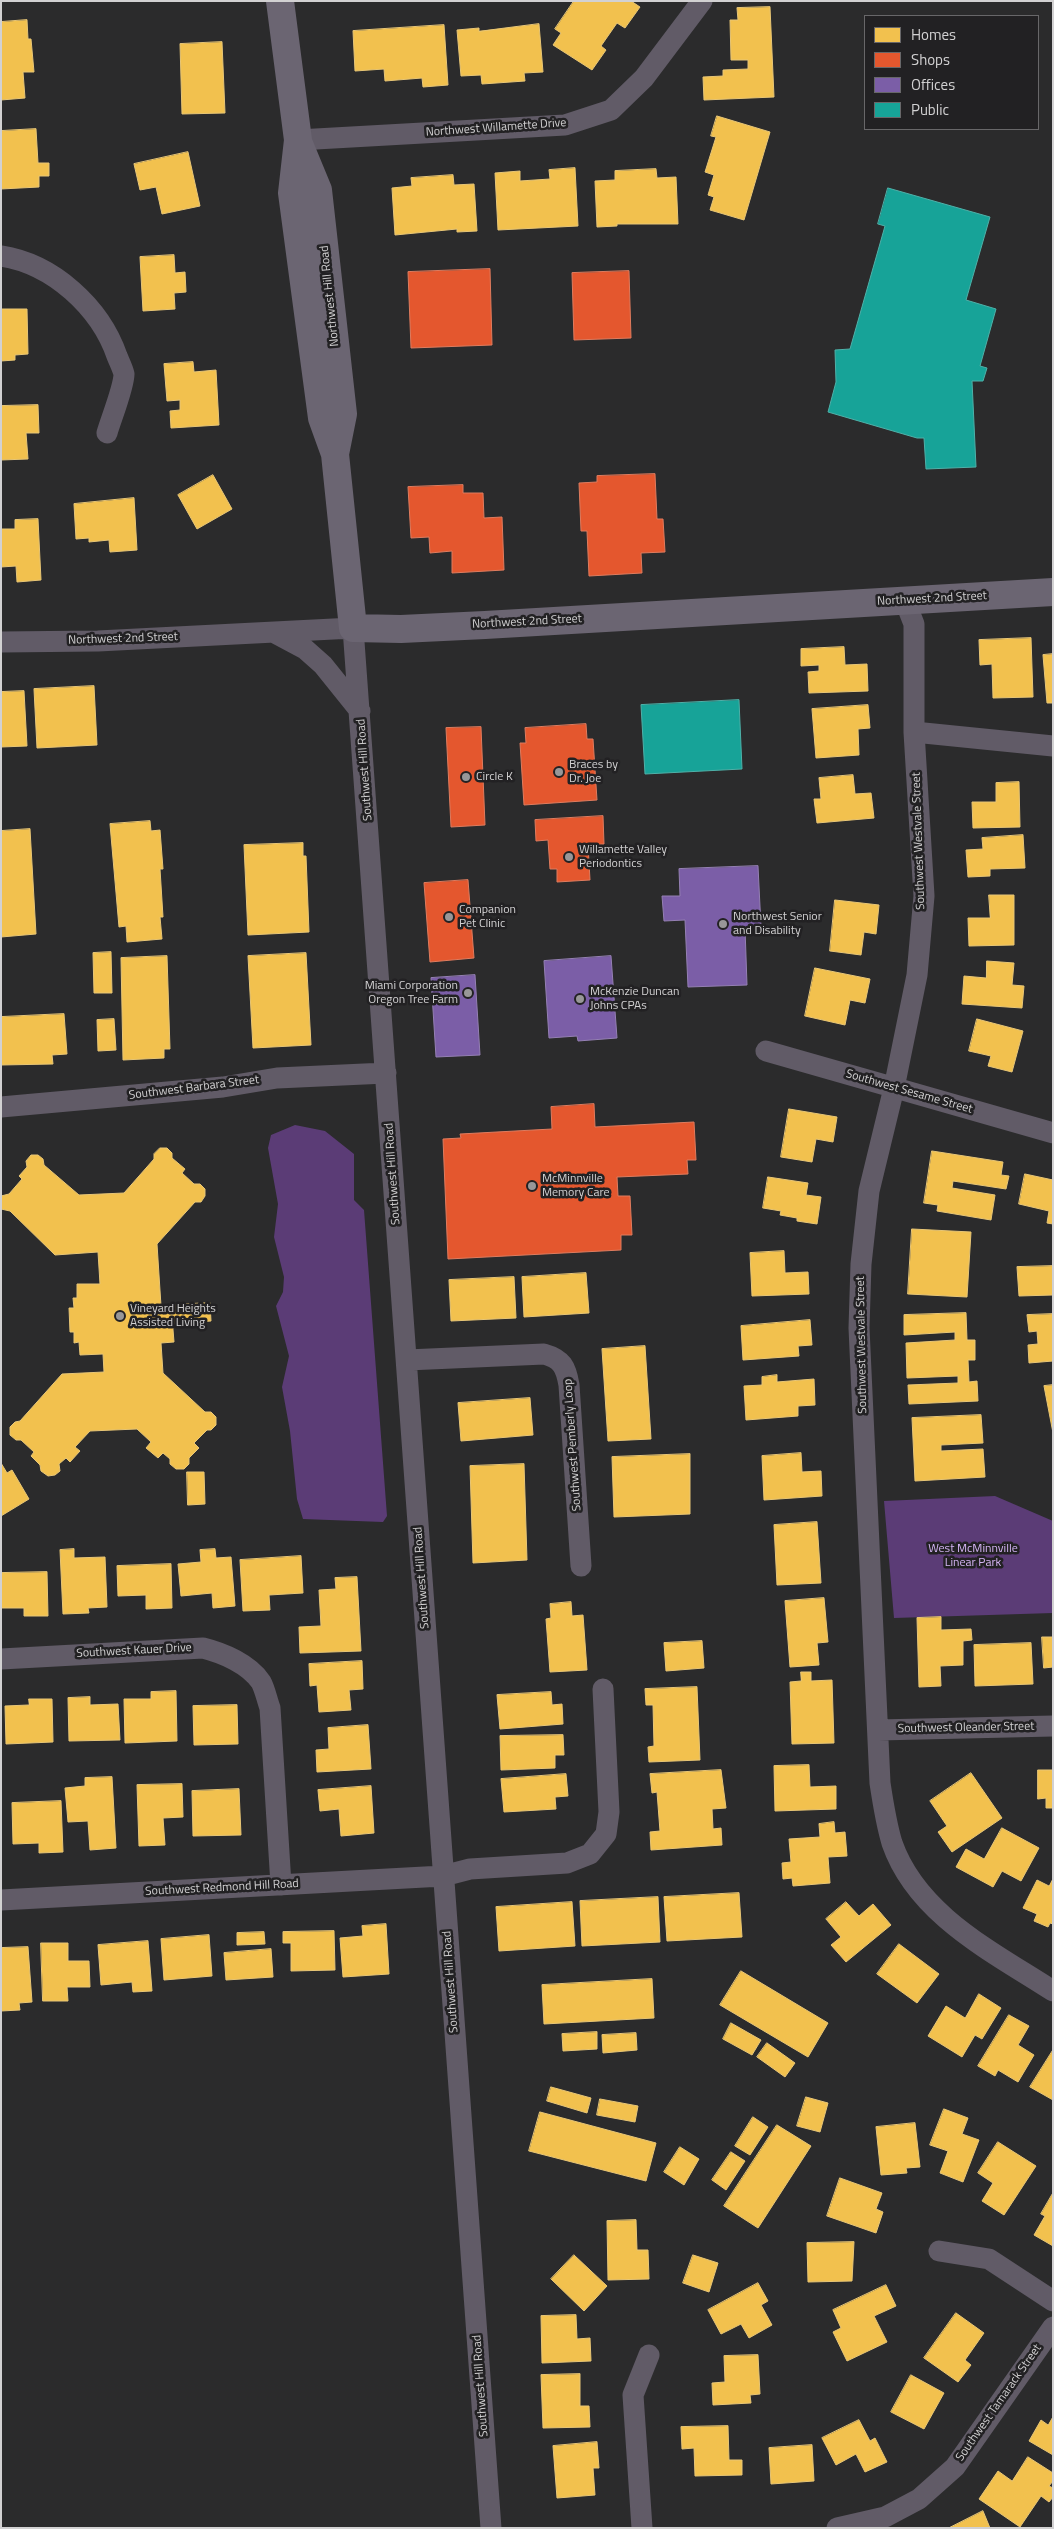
<!DOCTYPE html>
<style>
body{margin:0}
#map{position:relative;width:1054px;height:2529px;overflow:hidden;background:#2b2b2c;font-family:"Titillium Web",sans-serif}
canvas{display:block}
.frame{position:absolute;inset:0;border:2px solid #d2d1d2;pointer-events:none}
.legend{position:absolute;left:864px;top:15px;width:175px;height:115px;box-sizing:border-box;background:#222123;border:1px solid #686769;margin:0;padding:6px 9px;list-style:none;font-size:15px;color:#d2d1d2}
.legend li{display:flex;align-items:center;gap:10px;height:25px}
.legend b{width:25px;border:1px solid #686769}
</style>
<div id="map">
<canvas width="1054" height="2529"></canvas>
<div class="frame"></div>
<ul class="legend">
<li><b style="height:14px;background:#f2c14e"></b>Homes</li>
<li><b style="height:14px;background:#e4572e"></b>Shops</li>
<li><b style="height:14px;background:#7b5ea7"></b>Offices</li>
<li><b style="height:14px;background:#17a398"></b>Public</li>
</ul>
</div>
<script>
const ctx = document.querySelector('canvas').getContext('2d');
ctx.lineJoin = 'round';
function fill(path, color) { ctx.fillStyle = color; ctx.fill(path, 'evenodd'); }
function trace(path, color, width, dash) { ctx.strokeStyle = color; ctx.lineWidth = width; ctx.lineCap = dash ? 'butt' : 'round'; ctx.setLineDash(dash || []); ctx.stroke(path); }
function drawText(font, color, halo, rows, align = 'center') {
  ctx.font = font + ' "Titillium Web",sans-serif'; ctx.lineWidth = 5; ctx.setLineDash([]); ctx.textBaseline = 'middle'; ctx.strokeStyle = halo; ctx.fillStyle = color; for (const [text, x, y, turn = 0] of rows) {
    ctx.save(); ctx.translate(x, y); ctx.rotate((+turn || 0) * Math.PI / 180); ctx.textAlign = isNaN(turn) ? turn : align; if (halo) ctx.strokeText(text, 0, 0); ctx.fillText(text, 0, 0); ctx.restore();
  }
}
fill(new Path2D(`
 M295 1125 325 1131 354 1154V1200L364 1210 387 1516 383 1522 303 1519 297 1499 290 1431 282 1387 289 1356 276 1306 283 1292 284 1277 274 1237 278 1204 268 1148 271 1135Z
 M995 1496 1053 1521V1613L894 1618 884 1501Z`), '#5b3c76');
const homes = new Path2D(`
 M574 1H631L640 7 625 28 617 23 601 46 606 50 592 70 553 45 561 33 555 29Z
 M770 7 774 97 704 100 703 77 723 76V70L748 69V60H731L730 20H738L737 8Z
 M27 20 28 39H31L34 72H23L25 98 1 100V22Z
 M539 24 543 72 524 73 525 81 482 84 481 75 461 76 457 30 479 28V31Z
 M444 25 448 85 423 87 422 78 385 81 384 69 355 71 353 31Z
 M222 42 225 113 182 114 180 44Z
 M717 116 770 132 744 220 710 210 714 197 708 195 714 175 705 172 716 137 711 136Z
 M36 129 38 163H49V176H39V187L1 189V131Z
 M188 152 200 206 162 214 156 187 140 190 134 164Z
 M575 168 578 226 498 230 495 173 520 171V181L550 179 549 170Z
 M656 169 657 178 676 177 678 224H617V226L597 227 595 181 615 180V171Z
 M453 175 454 185 474 184 477 231 457 232V229L395 235 392 188 412 186 411 178Z
 M174 255 175 273 185 272 186 292 174 293 175 309 143 311 140 257Z
 M1 309H27L28 354 15 355V360L1 361Z
 M193 362 194 372 216 370 219 425 171 428 170 411 180 410V400L167 401 164 364Z
 M38 405 39 433H26L28 459 1 460V406Z
 M213 475 232 509 197 529 178 495Z
 M134 498 137 550 110 552 109 540 89 542V538L76 539 74 504Z
 M38 519 41 580 17 582 16 566 1 567V529H15V520Z
 M1031 638 1033 697 993 698 992 664 980 665 979 640Z
 M844 647 845 665 867 664 868 691 809 693 808 672 819 671V665L801 666V649Z
 M1053 654V703H1047L1043 655Z
 M94 686 97 745 37 748 34 689Z
 M24 691 27 746 1 747V692Z
 M868 705 870 728 858 729 859 755 816 758 812 709Z
 M853 775 855 794 871 793 874 818 817 823 814 799H821L819 778Z
 M1019 782 1020 827 973 828 972 802H996V783Z
 M150 821 151 831 160 830 163 869H160L163 917H160L162 939 127 942 126 926 119 927 110 824Z
 M30 829 36 934 1 937V831Z
 M1023 835 1025 868 990 869V876L968 877 966 850 983 849 982 838Z
 M303 843V856H306L309 932 248 935 244 845Z
 M989 895H1014V945L969 946 968 918H990Z
 M835 900 879 905 876 934 864 932 861 955 830 951Z
 M111 952 112 993H94L93 953Z
 M306 953 311 1045 253 1048 248 956Z
 M167 956 170 1049H164V1058L123 1060 121 958Z
 M987 961 1014 963 1012 985 1024 986 1022 1008 962 1004 964 976 986 978Z
 M815 968 870 979 865 1003 850 1000 845 1025 805 1016Z
 M64 1014 67 1054 52 1055 53 1064 1 1065V1017Z
 M114 1019 116 1050 98 1051 97 1020Z
 M977 1019 1023 1031 1012 1072 988 1066 991 1056 969 1051Z
 M789 1109 837 1117 833 1142 816 1139 812 1162 781 1157Z
 M160 1148H167L172 1153V1158L185 1169 182 1173 194 1184H200L205 1189V1196L201 1202H195L157 1244 161 1306 171 1305 174 1342 161 1343 163 1373 205 1412H211L216 1417V1425L211 1430H207L194 1443 199 1448 189 1458V1464L184 1469H176L170 1464V1459L163 1453 158 1458 146 1448 151 1442 137 1429 90 1431 75 1447 80 1451 70 1462 66 1458 59 1464 60 1471 55 1475 48 1476 41 1471 40 1465 31 1456 34 1452 21 1440H16L10 1435V1427L15 1422 20 1421 62 1374 104 1372 103 1354 80 1355 79 1342 74 1343V1332H70L69 1308H74L73 1298H77V1284H100L98 1252 55 1255 10 1211 1 1209V1196L9 1194 22 1179 19 1176 27 1167 26 1161 31 1155H38L43 1159 44 1165 79 1195 124 1193 154 1159V1154Z
 M932 1151 1003 1162 1001 1175 1009 1176 1006 1189 953 1181 952 1188 995 1195 991 1220 937 1211 938 1205 924 1203Z
 M1025 1174 1053 1180V1224L1047 1223 1049 1211 1019 1204Z
 M768 1177 808 1183 806 1195 821 1197 817 1224 797 1221V1218L780 1215 781 1211 763 1208Z
 M912 1229 971 1232 967 1297 908 1294Z
 M784 1251 785 1273 808 1272 809 1294 752 1296 750 1253Z
 M1053 1266V1295L1019 1296 1017 1267Z
 M586 1273 589 1313 524 1317 522 1277Z
 M514 1277 516 1318 451 1321 449 1280Z
 M210 1303 211 1321 172 1324 171 1305Z
 M966 1313 967 1340H975V1360H968L969 1382 977 1381 978 1401 909 1404 908 1385 958 1383V1376L907 1378 906 1343 955 1340V1332L904 1335V1315Z
 M1053 1314V1361L1029 1363 1028 1345 1038 1344 1037 1331 1029 1332 1027 1315Z
 M810 1320 812 1345 798 1346 799 1356 743 1360 741 1326Z
 M645 1346 651 1439 608 1441 602 1349Z
 M777 1375V1382L814 1379 815 1405 798 1406V1416L746 1420 744 1386 762 1385V1377Z
 M1053 1385V1433L1044 1386Z
 M530 1398 533 1435 461 1441 458 1403Z
 M981 1415 983 1443 941 1445V1451L983 1449 985 1477 915 1481 912 1418Z
 M801 1453 802 1472 821 1471 822 1496 764 1500 762 1456Z
 M690 1454V1514L614 1517 612 1457Z
 M1 1463 7 1473 12 1470 29 1499 1 1516Z
 M524 1464 527 1560 473 1563 470 1466Z
 M187 1472H204L205 1504 188 1505Z
 M817 1522 821 1583 777 1585 774 1525Z
 M74 1549V1558L105 1557 107 1607 88 1608 89 1613 63 1614 60 1550Z
 M215 1549 216 1558 231 1557 235 1606 213 1608 212 1593 181 1596 178 1564 201 1562 200 1550Z
 M301 1556 303 1593 269 1595 270 1610 243 1611 240 1560Z
 M171 1564 172 1608 146 1609V1595L118 1596 117 1566Z
 M47 1572 48 1616H24V1608H1V1573Z
 M357 1577 361 1651 300 1653 299 1627 321 1626 319 1590 336 1589 335 1578Z
 M824 1598 828 1642 817 1643 819 1665 790 1667 785 1601Z
 M571 1602 572 1616 583 1615 587 1670 550 1672 546 1619 551 1618 550 1604Z
 M941 1617V1630L971 1629 972 1640 963 1641V1665L940 1666 941 1686 919 1687 917 1618Z
 M1042 1637H1053V1667L1044 1668Z
 M702 1641 704 1668 666 1671 664 1643Z
 M1031 1643 1033 1684 975 1686 974 1645Z
 M362 1661 363 1689 349 1690 351 1710 319 1712 317 1685 310 1686 309 1664Z
 M801 1672H811V1681L832 1680 834 1743 792 1744 790 1682 801 1681Z
 M697 1687 700 1760 649 1762 648 1747 654 1746 653 1705H646L645 1689Z
 M176 1691 177 1741 125 1743 124 1699H151V1692Z
 M551 1692 552 1705 562 1704 563 1724 500 1729 497 1695Z
 M90 1697V1705L118 1704 120 1740 69 1741 68 1698Z
 M29 1699H52L53 1742 6 1744 5 1706 29 1705Z
 M237 1705 238 1744 194 1745 193 1706Z
 M368 1725 371 1769 317 1772 316 1750 329 1749 328 1728Z
 M563 1735 564 1755H555V1768L501 1770 500 1736Z
 M809 1765 810 1787 836 1786V1809L775 1811 774 1766Z
 M721 1770 726 1808 712 1809 713 1829 721 1828 722 1845 651 1850 650 1832 660 1831 657 1792 652 1793 650 1774Z
 M1038 1770H1053V1808H1046V1798L1038 1799Z
 M971 1773 1002 1818 952 1852 938 1832 947 1826 930 1801Z
 M566 1774 568 1796 555 1797 556 1809 504 1812 501 1779Z
 M112 1777 116 1848 90 1850 88 1821 68 1822 65 1788 85 1786V1778Z
 M182 1784 183 1817 163 1818 165 1845 139 1846 137 1785Z
 M371 1786 374 1833 341 1836 339 1809 320 1811 318 1790Z
 M239 1789 241 1835 193 1836 192 1791Z
 M61 1801 63 1852 39 1853V1843L13 1844 12 1803Z
 M834 1822 835 1833 845 1832 847 1856 828 1857 830 1883 793 1886 792 1878 783 1879 782 1863 791 1862 789 1839 820 1837 819 1824Z
 M1002 1828 1039 1848 1021 1881 1002 1871 993 1887 956 1867 966 1849 984 1859Z
 M1053 1879V1924L1050 1923 1048 1927 1034 1921 1037 1914 1023 1908 1037 1880 1049 1886Z
 M739 1893 742 1937 667 1941 664 1897Z
 M658 1897 660 1942 582 1946 580 1901Z
 M572 1902 575 1946 499 1951 496 1907Z
 M846 1902 859 1916 873 1904 891 1925 846 1962 831 1945 841 1937 826 1919Z
 M386 1924 389 1974 343 1977 340 1938 363 1936 362 1926Z
 M334 1931 335 1970 291 1971V1943H283V1932Z
 M264 1932 265 1944 237 1945V1933Z
 M209 1935 212 1976 164 1980 161 1939Z
 M148 1941 152 1991 133 1992 132 1982 101 1985 98 1945Z
 M41 1943H68V1961H89L90 1987H67L68 2001H43Z
 M899 1944 939 1974 917 2003 877 1974Z
 M28 1947 32 2002 19 2003 20 2010 1 2011V1948Z
 M271 1949 273 1977 226 1980 224 1953Z
 M741 1971 828 2023 808 2057 720 2005Z
 M652 1979 654 2018 544 2024 542 1985Z
 M979 1994 1001 2008 982 2039 975 2035 962 2057 928 2036 946 2006 965 2018Z
 M1009 2015 1029 2026 1018 2045 1034 2055 1018 2082 998 2070 995 2076 978 2066Z
 M731 2023 761 2040 752 2055 723 2039Z
 M597 2032V2049L563 2051 562 2034Z
 M636 2033 637 2050 603 2053 602 2035Z
 M767 2043 795 2063 785 2077 757 2057Z
 M1053 2050V2100L1030 2087Z
 M551 2087 591 2098 587 2113 547 2101Z
 M806 2097 828 2103 820 2132 797 2126Z
 M600 2099 638 2106 635 2122 597 2115Z
 M944 2109 968 2118 962 2134 979 2140 963 2182 940 2173 948 2151 930 2145Z
 M540 2112 656 2143 646 2181 529 2151Z
 M753 2117 768 2127 750 2155 735 2146Z
 M915 2123 920 2167 906 2168 907 2173 881 2175 876 2127Z
 M777 2125 811 2146 758 2228 724 2206Z
 M998 2142 1036 2166 1004 2215 982 2201 993 2183 978 2173Z
 M680 2147 699 2159 684 2185 664 2172Z
 M731 2152 745 2161 726 2190 712 2180Z
 M840 2178 882 2193 876 2209 883 2212 876 2233 827 2216Z
 M1053 2193V2246L1034 2235 1045 2216 1041 2214Z
 M636 2220 637 2250H648L649 2279 608 2280 607 2221Z
 M854 2242 852 2281 808 2282 807 2243Z
 M574 2255 607 2286 584 2311 551 2279Z
 M693 2255 718 2263 709 2292 683 2283Z
 M758 2283 768 2301 761 2305 772 2325 749 2338 741 2324 721 2334 708 2310Z
 M886 2285 896 2306 874 2316 887 2342 847 2361 833 2332 841 2328 833 2310Z
 M956 2313 984 2333 965 2360 971 2365 958 2382 924 2358Z
 M576 2315 577 2339 590 2338 591 2361 542 2363 541 2316Z
 M758 2355 760 2394 750 2395 751 2403 713 2405 712 2383 725 2382 724 2356Z
 M580 2374V2406H589L590 2427 543 2428 541 2375Z
 M911 2375 944 2393 924 2429 891 2412Z
 M1053 2417V2455L1029 2441 1041 2420 1048 2425Z
 M859 2420 870 2441 875 2438 887 2462 865 2472 856 2454 836 2465 822 2438Z
 M728 2426 729 2460H742V2475L695 2476 694 2448 682 2449 681 2427Z
 M597 2442 599 2468H593L595 2495 557 2498 553 2446Z
 M812 2445 814 2481 771 2484 769 2448Z
 M1028 2457 1053 2473V2481L1049 2486 1053 2488V2497L1049 2502 1041 2496 1020 2527 979 2499 998 2471 1012 2481Z
 M983 2511 990 2528H949Z`);
fill(homes, '#f2c14e');
trace(homes, '#e8c676', 1);
const shops = new Path2D(`
 M490 269 492 345 411 348 408 272Z
 M629 271 631 338 574 340 572 273Z
 M655 474 657 519H663L665 552 641 553 642 573 589 576 587 531H581L579 483 597 482V476Z
 M463 485V493H483L484 518 502 517 504 570 452 573V551L430 553 429 537 411 538 408 487Z
 M586 724 587 739H593L597 800 524 805 520 743H526L525 728Z
 M481 727 485 825 451 827 446 728Z
 M603 816 604 844 588 845 590 880 557 882V869H550L548 840 536 841 535 820Z
 M468 880 474 958 430 962 424 883Z
 M594 1104 595 1127 694 1122 696 1160H687L688 1174 617 1177 618 1196H630L632 1235H621V1250L448 1259 443 1139 461 1138 460 1134 552 1129 551 1107Z`);
fill(shops, '#e4572e');
trace(shops, '#df7c5f', 1);
const offices = new Path2D(`
 M758 866 761 927 745 928 747 985 688 987 685 920 664 921 662 896H680L679 869Z
 M611 956 617 1038 578 1041 577 1036 549 1038 544 961Z
 M475 975 480 1055 436 1057 431 978Z`);
fill(offices, '#7b5ea7');
trace(offices, '#9580b4', 1);
const public = new Path2D(`
 M888 188 990 217 966 300 996 309 980 366 987 368 983 381H972L976 467 926 469 924 438H917L828 412 836 382 835 350 850 349 885 226 878 224Z
 M739 700 742 769 645 774 641 705Z`);
fill(public, '#17a398');
trace(public, '#4fb1a9', 1);
trace(new Path2D(`
 M298 140 565 125 611 110 644 78 702 1
 M1 256C53 264 100 307 117 356 119 361 123 369 124 374 124 387 111 419 107 433
 M905 601 914 624V732L924 896 917 975 894 1088 869 1191 861 1264 859 1328 880 1783C883 1803 886 1823 892 1843 917 1915 993 1952 1053 1991
 M275 633 305 649 323 665 360 711
 M1 642 98 641 353 628 491 2528
 M914 732 1053 746
 M766 1051 1053 1133
 M1 1107 223 1087 277 1078 386 1073
 M407 1360 544 1354C562 1359 566 1367 569 1385L581 1566
 M1 1659 203 1648C223 1653 249 1664 261 1682 265 1689 267 1700 270 1708L281 1885
 M878 1730 1053 1726
 M1 1900 443 1876 470 1869 567 1863 590 1854 606 1834 609 1812 603 1689
 M939 2251 989 2259 1053 2301
 M642 2528 633 2395 649 2355
 M837 2528 885 2517 919 2499 955 2467 1053 2327`), '#615b67', 21);
trace(new Path2D(`
 M280 1 298 140 292 193 322 418 335 454 353 628 401 629 485 625 1053 592
 M299 144 318 190 343 414 335 454`), '#6b6572', 28);
for (const [x, y, r, color] of [
 [559,772,5,"#989798"],
 [466,777,5,"#989798"],
 [569,857,5,"#989798"],
 [449,917,5,"#989798"],
 [723,924,5,"#989798"],
 [468,993,5,"#989798"],
 [580,999,5,"#989798"],
 [532,1186,5,"#989798"],
 [120,1316,5,"#989798"]
]) { const dot = new Path2D(); dot.arc(x, y, r, 0, 2 * Math.PI); ctx.fillStyle = color; ctx.fill(dot); trace(dot, '#222123', 2); }
drawText('12px', '#d2d1d2', '#222123', [
 ["Northwest Willamette Drive",496,128,-4],
 ["Northwest Hill Road",330,296,-96],
 ["Northwest 2nd Street",932,599,-3],
 ["Northwest 2nd Street",527,622,-3],
 ["Northwest 2nd Street",123,639,-2],
 ["Southwest Hill Road",365,770,-94],
 ["Southwest Westvale Street",919,841,-92],
 ["Southwest Barbara Street",194,1088,-7],
 ["Southwest Sesame Street",909,1092,16],
 ["Southwest Hill Road",393,1174,-94],
 ["Southwest Westvale Street",862,1345,-91],
 ["Southwest Pemberly Loop",573,1445,-94],
 ["Southwest Hill Road",422,1578,-94],
 ["Southwest Kauer Drive",134,1651,-3],
 ["Southwest Oleander Street",966,1728,-1],
 ["Southwest Redmond Hill Road",222,1888,-3],
 ["Southwest Hill Road",451,1982,-94],
 ["Southwest Hill Road",481,2386,-94],
 ["Southwest Tamarack Street",999,2403,-55]
]);
drawText('12px', '#d2d1d2', '#222123', [
 ["Braces by",569,765],
 ["Dr. Joe",569,779],
 ["Circle K",476,777],
 ["Willamette Valley",579,850],
 ["Periodontics",579,864],
 ["Companion",459,910],
 ["Pet Clinic",459,924],
 ["Northwest Senior",733,917],
 ["and Disability",733,931],
 ["Miami Corporation",458,986,"right"],
 ["Oregon Tree Farm",458,1000,"right"],
 ["McKenzie Duncan",590,992],
 ["Johns CPAs",590,1006],
 ["McMinnville",542,1179],
 ["Memory Care",542,1193],
 ["Vineyard Heights",130,1309],
 ["Assisted Living",130,1323]
], 'left');
drawText('12px', '#d4b4f4', '#222123', [
 ["West McMinnville",973,1549],
 ["Linear Park",973,1563]
]);
</script>
